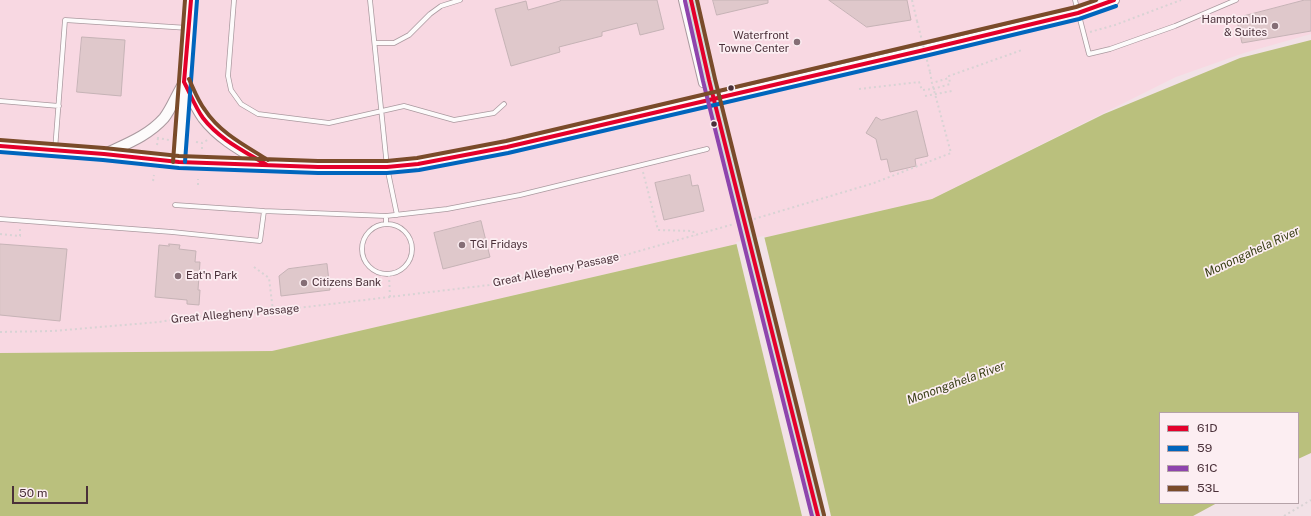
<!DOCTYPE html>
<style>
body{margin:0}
#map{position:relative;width:1311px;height:516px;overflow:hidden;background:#f2e2e7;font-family:"Public Sans",sans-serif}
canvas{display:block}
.legend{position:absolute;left:1159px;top:412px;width:140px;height:92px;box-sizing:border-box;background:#fceef2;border:1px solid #b5a2a8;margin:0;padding:5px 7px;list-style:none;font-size:12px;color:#4a3039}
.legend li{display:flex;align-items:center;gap:8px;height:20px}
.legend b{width:20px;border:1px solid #b5a2a8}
.scale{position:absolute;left:12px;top:486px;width:76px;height:18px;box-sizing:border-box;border:2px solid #4a3039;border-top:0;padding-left:5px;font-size:12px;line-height:14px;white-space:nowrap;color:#4a3039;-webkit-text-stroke:3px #fceef2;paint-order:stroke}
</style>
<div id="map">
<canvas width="1311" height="516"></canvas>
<ul class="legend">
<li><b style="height:5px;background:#e4002b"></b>61D</li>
<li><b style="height:5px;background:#0065bd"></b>59</li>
<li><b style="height:5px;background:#8e44ad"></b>61C</li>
<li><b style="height:5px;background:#7a4b2a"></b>53L</li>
</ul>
<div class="scale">50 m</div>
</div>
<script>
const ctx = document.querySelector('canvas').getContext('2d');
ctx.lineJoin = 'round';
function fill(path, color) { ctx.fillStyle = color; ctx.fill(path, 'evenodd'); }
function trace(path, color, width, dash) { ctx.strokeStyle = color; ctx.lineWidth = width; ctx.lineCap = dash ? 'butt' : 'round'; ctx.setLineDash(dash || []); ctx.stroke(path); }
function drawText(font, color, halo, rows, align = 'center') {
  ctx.font = font + ' "Public Sans",sans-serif'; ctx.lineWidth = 3.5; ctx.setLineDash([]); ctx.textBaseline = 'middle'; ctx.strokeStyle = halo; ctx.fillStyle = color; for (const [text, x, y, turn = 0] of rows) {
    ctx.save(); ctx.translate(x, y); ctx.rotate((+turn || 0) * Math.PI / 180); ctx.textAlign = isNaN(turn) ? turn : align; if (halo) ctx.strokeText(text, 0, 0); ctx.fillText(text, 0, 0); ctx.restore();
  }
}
fill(new Path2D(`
 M0 0H1311V34L1244 53 1176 77 932 199 272 351 0 353Z`), '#f8d8e2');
fill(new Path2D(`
 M1311 40V453L1298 459V413H1160V503H1217L1193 516H0V353L272 351 932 199 1104 114 1240 58Z`), '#bac07d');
fill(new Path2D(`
 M764 236 805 405 831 516H802L736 242Z`), '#f2e2e7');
const building = new Path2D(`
 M561 0H657L664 29 640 35 637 23 602 32V36L559 47 560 52 511 66 495 9 526 1 528 10 560 1Z
 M713 0H768V3L717 15Z
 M829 0H907L911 20 867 27Z
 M1305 0H1311V31L1242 43 1237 21 1242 19 1241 17Z
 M82 37 125 40 121 96 77 92Z
 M917 111 928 156 915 159 916 166 890 172 887 159 881 160 876 139 866 133 876 117 881 120Z
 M690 175 692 186 698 185 704 211 664 220 655 183Z
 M481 221 490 257 443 269 434 233Z
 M0 244 67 249 60 321 0 315Z
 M169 244 180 245 179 249 196 251 195 262H200L198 290H200L199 305 187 304V300L155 297 159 245 169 246Z
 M327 264 330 290 281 296 279 276 288 269Z`);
fill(building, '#dfc8cb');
trace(building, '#c6b3b6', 1);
const service = new Path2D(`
 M234 0 228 76 231 90 241 104 258 114 329 123 404 106 454 120 494 113 504 104
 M370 0 387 167 397 215
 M1075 0 1089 54 1110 49 1175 26 1236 0
 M375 43H394L409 35 430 14 441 6 460 0
 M0 101 59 106
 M55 150 65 20 188 28
 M175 205 264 211
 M0 219 172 232 260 241 264 211 386 216
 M362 249a25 25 0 1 1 50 0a25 25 0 1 1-50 0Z
 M386 224V216L447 209 520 195 707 149`);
const minor = new Path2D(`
 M683 0 703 83`);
const tertiary = new Path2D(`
 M184 82C190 94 195 107 203 118 219 139 242 151 264 164
 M0 146 104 154 179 162 318 167H387L418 164 507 147 924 50 1078 13 1114 0
 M105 154C126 144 148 136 164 118 171 109 176 96 182 86
 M179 162 191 0`);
const primary = new Path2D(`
 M791 409 818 516`);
trace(service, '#aa999f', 5.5);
trace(minor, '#aa999f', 10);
trace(tertiary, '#aa999f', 12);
trace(primary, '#ccc0c3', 14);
trace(new Path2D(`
 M912 0 917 21
 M1090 32 1115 25 1181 0
 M930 72 932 83 949 78
 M859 89 919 82 922 90 933 89 950 84 949 76 1022 50
 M925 96 952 91
 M158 137V138L169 140
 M196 142 202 143 209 139
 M157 145 158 138
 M202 149V143
 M643 172 658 230 693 231 695 236
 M153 181 154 175
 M198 185V179
 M754 219 874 183 951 153 932 83
 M0 234 20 236V227
 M254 267 269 278 273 311
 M389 275 390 298
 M0 332 53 331 159 322 194 316 225 315 273 311 489 285 583 267 734 224
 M1284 516 1311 500`), '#d8d3d4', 2, [2, 3]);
trace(service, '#fdfbfb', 4);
trace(minor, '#fdfbfb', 8);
trace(tertiary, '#fdfbfb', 10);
trace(primary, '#d4dddc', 13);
const primaryBridge = new Path2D(`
 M691 0 709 80 791 409`);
trace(primaryBridge, '#ccc0c3', 14, []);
trace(new Path2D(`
 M917 21 930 72`), '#d8d3d4', 2, [2, 3]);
trace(primaryBridge, '#d4dddc', 13);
trace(new Path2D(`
 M691 0 709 80 818 516
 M184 82C190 93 195 107 203 118 219 139 244 151 267 165
 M184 82 191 0
 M0 146 104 154 179 162 318 167H387L418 164 507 147 924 50 1078 13 1114 0`), '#e4002b', 4);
trace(new Path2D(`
 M0 152 103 160 179 168 318 173H387L419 170 508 153 925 56 1079 19 1116 6
 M185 162 197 0`), '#0065bd', 4);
trace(new Path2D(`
 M685 1 703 81 812 516`), '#8e44ad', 4);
trace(new Path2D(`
 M697 0 715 79 824 515
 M189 79C194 90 198 101 205 110 220 133 246 146 268 160
 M0 140 104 148 179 156 318 161H387L417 158 506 141 1076 7 1096 0
 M173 162 185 0`), '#7a4b2a', 4);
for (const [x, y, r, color] of [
 [1275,26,4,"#856e76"],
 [797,42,4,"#856e76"],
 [731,88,3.5,"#4a3039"],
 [714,124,3.5,"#4a3039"],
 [462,245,4,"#856e76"],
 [178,276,4,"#856e76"],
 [304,283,4,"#856e76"]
]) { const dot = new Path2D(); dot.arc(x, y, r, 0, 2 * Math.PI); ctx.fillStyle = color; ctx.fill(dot); trace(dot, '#fceef2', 1.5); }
drawText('11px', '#4a3039', '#fceef2', [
 ["Hampton Inn",1267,20,"right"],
 ["& Suites",1267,33,"right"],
 ["Waterfront",789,36,"right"],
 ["Towne Center",789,49,"right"],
 ["TGI Fridays",470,245],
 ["Eat'n Park",186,276],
 ["Citizens Bank",312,283]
], 'left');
drawText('11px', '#4a3039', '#fceef2', [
 ["Great Allegheny Passage",556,270,-12],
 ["Great Allegheny Passage",235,314,-5]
]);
drawText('italic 12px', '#383e15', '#fceef2', [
 ["Monongahela River",1252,252,-25],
 ["Monongahela River",956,383,-20]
]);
</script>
